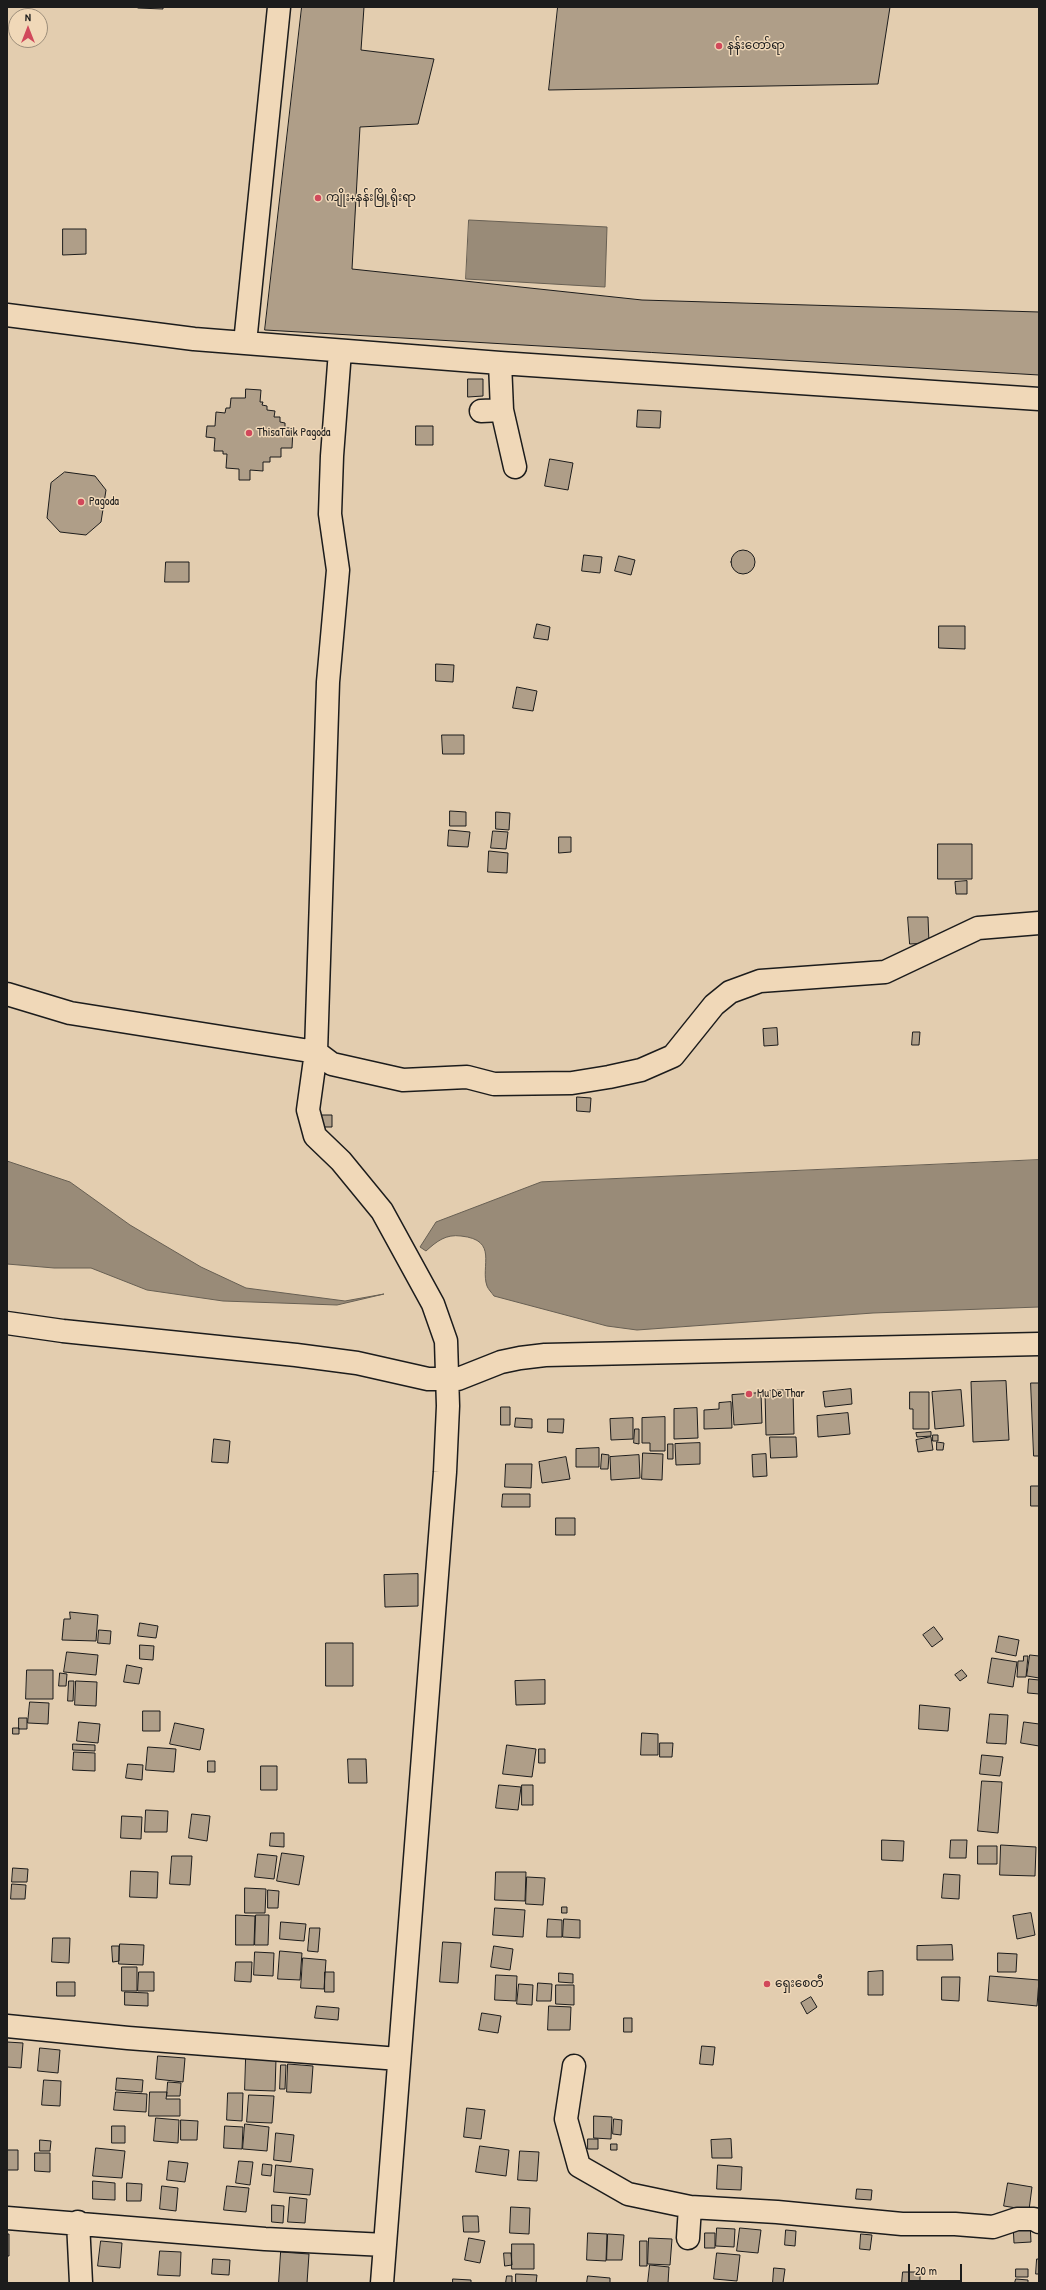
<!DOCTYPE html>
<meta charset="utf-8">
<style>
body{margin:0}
#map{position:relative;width:1046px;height:2290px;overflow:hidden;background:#e3cdaf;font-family:"Patrick Hand",sans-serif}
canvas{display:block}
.frame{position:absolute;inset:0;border:8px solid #1c1c1c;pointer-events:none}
.north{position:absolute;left:8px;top:8px;width:40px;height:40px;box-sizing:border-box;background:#f0d8b8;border:1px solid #9b8d7a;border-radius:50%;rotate:0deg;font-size:11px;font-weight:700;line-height:16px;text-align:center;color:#1c1c1c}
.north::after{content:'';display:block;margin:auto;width:14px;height:18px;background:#d1495b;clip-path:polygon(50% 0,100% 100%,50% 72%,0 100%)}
.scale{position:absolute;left:908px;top:2264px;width:54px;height:18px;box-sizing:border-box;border:2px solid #1c1c1c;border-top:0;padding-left:5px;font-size:12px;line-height:14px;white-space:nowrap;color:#1c1c1c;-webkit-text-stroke:3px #f0d8b8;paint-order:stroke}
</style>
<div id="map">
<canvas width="1046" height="2290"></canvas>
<div class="frame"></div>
<div class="north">N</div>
<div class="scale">20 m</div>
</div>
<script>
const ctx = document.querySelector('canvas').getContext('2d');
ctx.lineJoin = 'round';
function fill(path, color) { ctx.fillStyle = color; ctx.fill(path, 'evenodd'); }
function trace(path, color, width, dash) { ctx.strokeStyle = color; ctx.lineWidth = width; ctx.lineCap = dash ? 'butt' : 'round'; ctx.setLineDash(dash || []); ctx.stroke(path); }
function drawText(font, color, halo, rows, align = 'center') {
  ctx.font = font + ' "Patrick Hand","Noto Sans Myanmar",sans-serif'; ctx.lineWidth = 3; ctx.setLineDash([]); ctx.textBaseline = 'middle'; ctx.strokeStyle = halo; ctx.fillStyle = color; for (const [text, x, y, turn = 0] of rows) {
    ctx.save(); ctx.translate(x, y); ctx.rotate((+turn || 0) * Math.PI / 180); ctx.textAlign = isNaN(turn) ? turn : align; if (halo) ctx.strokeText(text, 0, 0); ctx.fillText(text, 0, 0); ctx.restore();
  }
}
const water = new Path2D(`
 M469 220 607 227 605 287 466 279Z
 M1039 1160V1307L873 1313 637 1330 607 1326 494 1296C492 1293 488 1289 487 1286 480 1266 499 1240 461 1236 446 1234 437 1241 426 1251L420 1247 436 1222 541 1182Z
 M7 1161 70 1182 130 1225 201 1267 246 1288 345 1301 384 1294 337 1305 223 1301 147 1290 91 1268H54L7 1264Z`);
fill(water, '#998b78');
trace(water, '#675f53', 1);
const building = new Path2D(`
 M138 7H163V9L138 8Z
 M302 7H364L361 50 434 59 418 124 360 127 352 269 642 300 1039 312V375L265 330Z
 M558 7H890L878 84 549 90Z
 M63 229H86V254L63 255Z
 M468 379H483V396L468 397Z
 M246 389 261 390 260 402H263L262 405 267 406V410L275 411 274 417H280V422L285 423V428H293L292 448H281V457H270V462H263V471L250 470V480H239V469L226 468 227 454H223V451H214L215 438 206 437 207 426H215L216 412 225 413 226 408H230L231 398H245Z
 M638 410 661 411 660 428 637 427Z
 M416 426H433V445H416Z
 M550 459 573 463 568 490 545 486Z
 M65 472 95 476 106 490 101 522 86 535 60 532 47 518 51 483Z
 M731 562a12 12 0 1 1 24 0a12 12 0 1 1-24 0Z
 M584 555 602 557 600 573 582 571Z
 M619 556 635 560 631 575 615 571Z
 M166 562H189V582H165Z
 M537 624 550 627 548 640 534 638Z
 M939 626H965V649L939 648Z
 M436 664 454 665 453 682 436 681Z
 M517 687 537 691 533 711 513 708Z
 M442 735H464V754H443Z
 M450 811 466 812V826H450Z
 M496 812 510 813 509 830 496 829Z
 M449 830 470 832 468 847 448 846Z
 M493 831 508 832 506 849 491 848Z
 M559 837H571V852L559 853Z
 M938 844H972V879H938Z
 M489 851 508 853 507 873 488 872Z
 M967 881V894H956L955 882Z
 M908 917H928L929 943 910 944Z
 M777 1028 778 1045 764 1046 763 1029Z
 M913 1032H920L919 1045H912Z
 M577 1097 591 1098 590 1112 577 1111Z
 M317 1115H332V1127H317Z
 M1006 1381 1009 1440 973 1442 971 1382Z
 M1031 1383H1039V1456H1034Z
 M851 1389 852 1404 825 1407 823 1392Z
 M793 1390 794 1434 766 1435 765 1391Z
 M961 1390 964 1426 935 1429 932 1392Z
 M910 1392H929V1429H913V1409H910Z
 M761 1393 762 1423 734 1425 732 1395Z
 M731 1402 732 1428 704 1429V1410L719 1409V1403Z
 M501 1407H510V1425H501Z
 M697 1408 698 1438 674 1439V1409Z
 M848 1413 850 1434 818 1437 817 1416Z
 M665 1417V1451H650V1443H642V1418Z
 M516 1418 532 1419V1428L515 1427Z
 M633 1418V1439L611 1440 610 1419Z
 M548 1419H564L563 1433 548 1432Z
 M635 1429H639V1444L634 1443Z
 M931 1432V1436L917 1437 916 1433Z
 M933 1435H938V1441H933Z
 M770 1437H796L797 1457 771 1458Z
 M931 1437 933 1450 918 1452 916 1440Z
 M214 1439 230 1441 228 1463 212 1462Z
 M937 1442 944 1443 943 1450H937Z
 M700 1443V1464L676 1465 675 1444Z
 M668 1444H673V1459H668Z
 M599 1448V1467H576V1449Z
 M643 1453 663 1454 662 1480 642 1479Z
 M602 1454 609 1455 608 1469H601Z
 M766 1454 767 1476 753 1477 752 1455Z
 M639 1455 640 1478 611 1480 610 1457Z
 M566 1457 570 1479 542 1483 539 1462Z
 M506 1464H532L531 1488 505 1487Z
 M1031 1486H1039V1506H1031Z
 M503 1494H530V1507H502Z
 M556 1518H575V1535H556Z
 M418 1574V1606L385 1607 384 1575Z
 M70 1612 98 1615 96 1641 62 1640 64 1619H70Z
 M140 1623 158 1626 156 1638 138 1636Z
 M934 1627 943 1639 932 1647 923 1635Z
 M99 1630 111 1631 110 1644 98 1643Z
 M999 1636 1019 1640 1016 1656 996 1652Z
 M326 1643H353V1686H326Z
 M140 1645 154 1646 153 1660 140 1659Z
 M67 1652 98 1655 96 1675 64 1672Z
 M1030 1655 1039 1656V1678L1027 1676Z
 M1024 1656H1028L1026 1677H1017L1018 1661H1023Z
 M992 1658 1017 1662 1013 1687 988 1683Z
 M127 1665 142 1668 139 1684 124 1682Z
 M27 1670H53V1699H26Z
 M962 1670 967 1676 960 1681 955 1675Z
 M60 1673 67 1674 66 1686H59Z
 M1029 1679 1039 1680V1694L1028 1693Z
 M545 1680V1704L516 1705 515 1681Z
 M69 1681H74L73 1701H68Z
 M76 1681 97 1682 96 1706 75 1705Z
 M30 1702 49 1703 48 1724 28 1723Z
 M920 1705 950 1708 948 1731 919 1729Z
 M143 1711H160V1731H143Z
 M990 1714 1008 1715 1006 1744 987 1743Z
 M19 1718H27V1729H19Z
 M79 1722 100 1724 98 1743 77 1741Z
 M1024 1722 1039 1724V1746L1021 1743Z
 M175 1723 204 1729 200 1750 170 1744Z
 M13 1728H19V1734H13Z
 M642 1733 658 1734V1755H641Z
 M660 1743H673L672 1757H660Z
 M73 1744 95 1745V1751L73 1750Z
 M507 1745 536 1749 532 1777 503 1774Z
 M148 1747 176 1749 174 1772 146 1770Z
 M539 1749H545V1763H539Z
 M74 1752 95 1753V1771L73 1770Z
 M982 1755 1003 1757 1000 1776 980 1774Z
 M348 1759H366L367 1783H349Z
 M208 1761H215V1772H208Z
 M128 1764 143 1765 142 1780 126 1778Z
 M261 1766H277V1790H261Z
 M982 1781 1002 1782 998 1833 978 1831Z
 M499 1785 521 1787 518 1810 496 1808Z
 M522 1785H533V1805H522Z
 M146 1810 168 1811 167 1832H145Z
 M192 1814 210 1816 207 1841 189 1838Z
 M122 1816 142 1817 141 1839 121 1838Z
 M271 1833H284V1847L270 1846Z
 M882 1840 904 1841 903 1861 882 1860Z
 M951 1840H967L966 1858H950Z
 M1001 1845 1036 1847 1035 1876 1000 1875Z
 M978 1846H997V1864H978Z
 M282 1853 304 1856 299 1885 277 1881Z
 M258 1854 277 1856 274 1879 255 1877Z
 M172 1856H192L190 1885 170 1884Z
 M13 1868 28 1869 27 1882H12Z
 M131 1871 158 1872 157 1898 130 1897Z
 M496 1872H526L525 1901 495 1900Z
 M944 1874 960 1875 959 1899 942 1898Z
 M527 1877 545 1878 543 1905 526 1904Z
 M12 1884 26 1885 25 1899H11Z
 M245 1888 266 1889 265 1913H245Z
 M268 1890 279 1891 278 1908H268Z
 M562 1907H567V1913H562Z
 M495 1908 525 1910 523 1937 493 1935Z
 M1031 1913 1035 1935 1017 1939 1013 1916Z
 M236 1915 255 1916 254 1945H236Z
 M256 1915H269L268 1945H255Z
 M548 1919 562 1920V1937H547Z
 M564 1919 580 1920V1938L563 1937Z
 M281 1922 306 1924 304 1941 280 1939Z
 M310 1928H320L318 1952 308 1951Z
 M53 1938H70L69 1963 52 1962Z
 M443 1942 461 1943 458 1983 440 1982Z
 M120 1944 144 1945 143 1965 119 1964Z
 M952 1945 953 1960H917V1946Z
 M112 1946H119V1961L113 1962Z
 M494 1946 513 1949 510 1970 491 1967Z
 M280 1951 302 1953 300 1980 278 1979Z
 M255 1952 274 1953 273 1976 254 1975Z
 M998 1953 1017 1954 1016 1972H998Z
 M303 1958 326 1960 324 1989 301 1988Z
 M236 1962H252L251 1982 235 1981Z
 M122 1967H137V1991H122Z
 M883 1971V1995H868V1972Z
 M139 1972H154V1991H138Z
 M325 1972H334V1992H325Z
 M559 1973 573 1974V1983L559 1982Z
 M496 1975 517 1976 516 2001 495 2000Z
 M990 1976 1039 1980 1037 2006 988 2001Z
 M942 1977H960L959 2001 942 2000Z
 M57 1982H75V1996H57Z
 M538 1983 552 1984 551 2001H537Z
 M519 1984 533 1985 532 2005 517 2004Z
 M556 1985H574V2005L556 2004Z
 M125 1992 148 1993V2006L125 2005Z
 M811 1997 817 2007 807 2014 801 2003Z
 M317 2006 339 2008 338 2020 315 2018Z
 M549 2006 571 2007 570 2030H548Z
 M482 2013 501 2016 498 2033 479 2030Z
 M624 2018H632V2032H624Z
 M7 2042 23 2043 21 2068 7 2067Z
 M702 2046 715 2047 713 2065 700 2064Z
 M40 2048 60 2050 58 2073 38 2071Z
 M158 2056 185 2058 183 2082 156 2079Z
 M246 2058 276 2059 275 2091 245 2090Z
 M288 2064 313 2066 311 2093 287 2092Z
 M281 2065H286L285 2089H280Z
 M117 2078 143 2080 142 2092 116 2090Z
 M44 2080 61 2081 60 2106 42 2105Z
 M168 2082 181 2083 180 2096H167Z
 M116 2092 147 2094 146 2112 114 2110Z
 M150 2092H167L166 2099H180V2116H149Z
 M228 2093H243L242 2121 227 2120Z
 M249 2095 274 2096 272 2123 247 2122Z
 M467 2108 485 2110 481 2139 464 2137Z
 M594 2116 612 2117 611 2139 594 2138Z
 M156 2118 179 2120 178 2143 154 2141Z
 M614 2119 622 2120 621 2135 613 2134Z
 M181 2120 198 2121 197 2140H181Z
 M245 2124 269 2127 267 2151 243 2149Z
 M112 2126H125V2143H112Z
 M225 2126 243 2127 242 2149 224 2148Z
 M276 2133 294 2135 291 2162 274 2160Z
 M588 2139H598V2149H588Z
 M731 2139 732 2158H712L711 2140Z
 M40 2140 51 2141 50 2151H40Z
 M611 2144H617V2150H611Z
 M480 2146 509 2150 506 2176 476 2172Z
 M96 2148 125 2151 122 2178 93 2176Z
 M7 2150H18V2170H7Z
 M520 2151 539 2152 537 2181 518 2180Z
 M35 2153H50V2172L35 2171Z
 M169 2161 188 2163 185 2182 167 2180Z
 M239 2161 253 2162 250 2185 236 2183Z
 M263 2164 272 2165 271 2176 262 2175Z
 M276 2165 313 2169 310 2195 274 2192Z
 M718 2165 742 2167 741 2190 717 2189Z
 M93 2181 115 2183V2200L93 2199Z
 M127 2183 142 2184 141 2201H127Z
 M1008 2183 1032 2187 1029 2210 1004 2206Z
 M162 2186 178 2188 176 2211 160 2209Z
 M227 2186 249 2188 246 2212 224 2210Z
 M857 2189 872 2190 871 2200 856 2199Z
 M290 2197 307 2199 305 2223 288 2222Z
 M272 2205 284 2206 283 2223 272 2222Z
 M511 2207 530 2208 529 2234 510 2233Z
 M463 2216H478L479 2232H464Z
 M1030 2222 1031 2242 1014 2243 1013 2223Z
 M717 2228 735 2229 734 2247 716 2246Z
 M740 2228 761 2230 758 2253 737 2251Z
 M786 2230 796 2231 795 2246 785 2245Z
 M588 2233 607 2234 606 2261 587 2260Z
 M705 2233H715V2248H705Z
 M7 2234H9V2256H7Z
 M608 2234 624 2235 622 2260H607Z
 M861 2234 872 2235 870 2250 860 2249Z
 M469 2238 485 2241 480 2263 465 2260Z
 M649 2238 672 2239 670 2265 648 2264Z
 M101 2241 122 2243 120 2268 98 2266Z
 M640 2241H647V2266H640Z
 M512 2244H534V2269H512Z
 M160 2251 181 2252 180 2276 158 2275Z
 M281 2252 309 2254 307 2283H279Z
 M504 2253H511L512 2265 505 2266Z
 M717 2253 740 2255 737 2281 714 2279Z
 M213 2259 230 2260 229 2275 212 2274Z
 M1037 2259H1039V2274H1036Z
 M650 2265 669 2267 668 2283H648Z
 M774 2268 785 2269 783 2283H773Z
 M1016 2269H1028V2277H1016Z
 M903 2272H920V2283H902Z
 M516 2274 537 2275 536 2283H516Z
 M507 2276H512V2283H506Z
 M588 2276 610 2278V2283H587Z
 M453 2279 471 2280V2283H453Z
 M1016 2279 1028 2280V2283H1015Z`);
fill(building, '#af9e88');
trace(building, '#1c1c1c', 1);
const minor = new Path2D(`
 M7 315 194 339 500 363 1039 399
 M245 343 279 7
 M340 351 332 456 330 514 338 570 328 682 316 1052 308 1110 315 1136 341 1161 382 1211 433 1304 446 1341 448 1406 445 1472 382 2283
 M500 363 502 410 515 467
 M481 411 502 410
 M7 994 70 1013 316 1052 332 1064 403 1080 467 1077 494 1084 572 1083 609 1077 641 1070 673 1056 714 1005 730 992 760 981 885 972 978 928 1039 923
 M7 1323 63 1331 296 1355 357 1363 428 1379H458L501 1362 520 1358 545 1355 1039 1344
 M7 2026 128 2038 399 2059
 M574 2066 566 2119 579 2166 628 2194 690 2207 688 2238
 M690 2207 777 2212 902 2224H955L993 2227 1017 2219H1034L1039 2222
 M7 2218 265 2239 385 2245
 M78 2222 81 2283`);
trace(minor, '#1c1c1c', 25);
trace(minor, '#f0d8b8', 22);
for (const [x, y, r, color] of [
 [719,46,4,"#d1495b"],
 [318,198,4,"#d1495b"],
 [249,433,4,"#d1495b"],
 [81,502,4,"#d1495b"],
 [749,1394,4,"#d1495b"],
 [767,1984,4,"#d1495b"]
]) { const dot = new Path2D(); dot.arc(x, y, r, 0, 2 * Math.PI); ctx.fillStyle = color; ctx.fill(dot); trace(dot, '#f0d8b8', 1.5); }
drawText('12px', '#1c1c1c', '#f0d8b8', [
 ["နန်းတော်ရာ",727,46],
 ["ကျိုး+နန်းမြို့ရိုးရာ",326,198],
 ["ThisaTaik Pagoda",257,433],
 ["Pagoda",89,502],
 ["Mu De Thar",757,1394],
 ["ရှေးစေတီ",775,1984]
], 'left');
</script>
